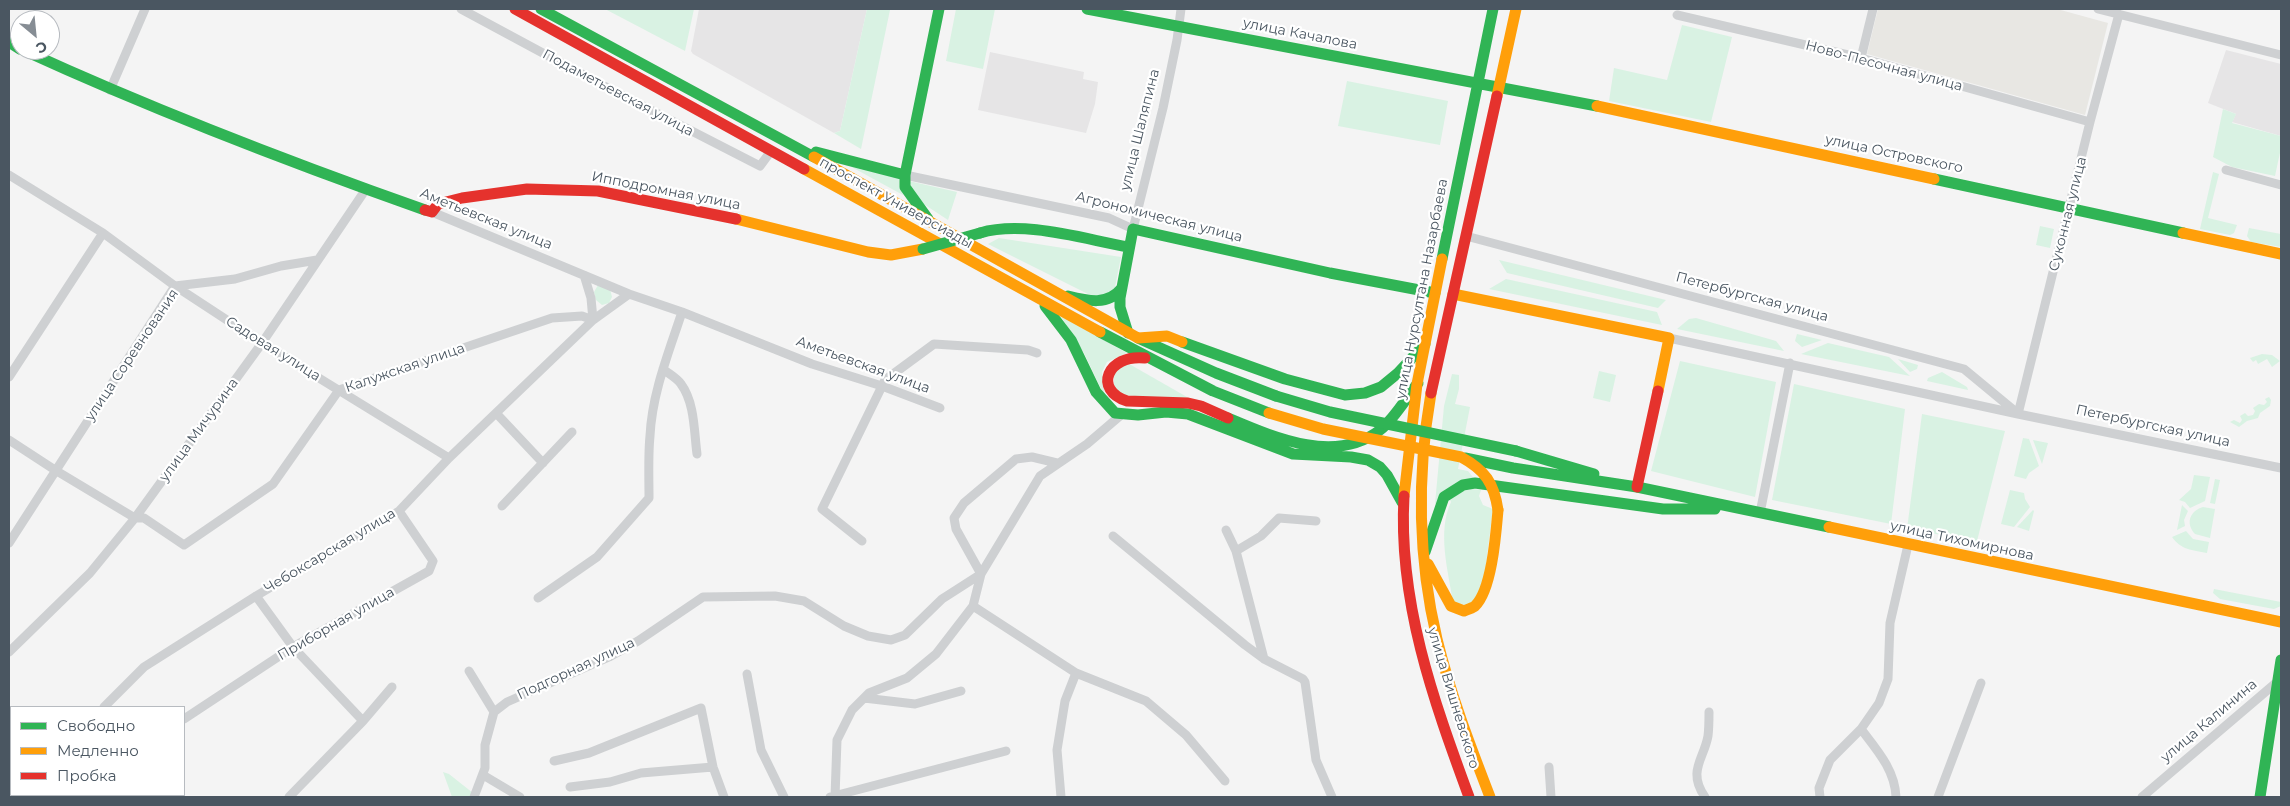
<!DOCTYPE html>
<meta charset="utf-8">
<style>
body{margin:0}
#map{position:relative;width:2290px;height:806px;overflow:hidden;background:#f4f4f4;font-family:Montserrat,sans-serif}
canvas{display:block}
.frame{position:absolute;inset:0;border:10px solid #4a5661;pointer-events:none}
.legend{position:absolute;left:10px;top:706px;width:175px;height:90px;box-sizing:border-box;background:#fff;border:1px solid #b7bbc0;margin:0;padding:6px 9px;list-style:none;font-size:15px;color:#4a5661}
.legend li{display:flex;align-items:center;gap:10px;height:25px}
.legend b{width:25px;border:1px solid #b7bbc0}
.north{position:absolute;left:10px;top:10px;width:50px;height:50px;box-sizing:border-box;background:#fff;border:1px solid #b7bbc0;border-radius:50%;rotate:152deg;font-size:14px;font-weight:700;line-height:20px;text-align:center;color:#4a5661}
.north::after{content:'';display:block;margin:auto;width:18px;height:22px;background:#868d94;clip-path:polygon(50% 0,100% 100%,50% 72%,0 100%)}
</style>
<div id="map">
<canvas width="2290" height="806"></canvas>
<div class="frame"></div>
<ul class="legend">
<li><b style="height:6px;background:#30b455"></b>Свободно</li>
<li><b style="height:6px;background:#ff9f0a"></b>Медленно</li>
<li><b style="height:6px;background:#e5322d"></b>Пробка</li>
</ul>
<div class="north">С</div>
</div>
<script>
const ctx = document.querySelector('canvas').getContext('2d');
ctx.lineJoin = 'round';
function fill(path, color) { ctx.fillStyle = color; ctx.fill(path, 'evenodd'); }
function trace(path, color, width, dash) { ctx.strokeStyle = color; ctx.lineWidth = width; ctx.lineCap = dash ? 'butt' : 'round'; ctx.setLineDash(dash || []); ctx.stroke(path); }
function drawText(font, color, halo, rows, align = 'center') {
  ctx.font = font + ' Montserrat,sans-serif'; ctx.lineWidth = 4.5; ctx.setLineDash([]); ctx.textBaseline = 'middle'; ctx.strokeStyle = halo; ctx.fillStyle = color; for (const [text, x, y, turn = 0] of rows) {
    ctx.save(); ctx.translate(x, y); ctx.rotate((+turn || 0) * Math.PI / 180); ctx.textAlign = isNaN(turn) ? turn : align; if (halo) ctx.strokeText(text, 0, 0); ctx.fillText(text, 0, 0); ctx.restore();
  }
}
fill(new Path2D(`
 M1878 9H2057L2108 23 2085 115 1867 54Z`), '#e8e7e3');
fill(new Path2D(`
 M699 9H867L840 131 834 133 693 54 691 51Z
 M2226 50 2281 64V136L2232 122 2236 114 2208 103Z
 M990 52 1084 72 1083 79 1098 82 1095 104 1086 133 978 110Z`), '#e6e5e6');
fill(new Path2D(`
 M605 9H694L685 51Z
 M867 9 890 10 861 149 834 133 840 131Z
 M956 9H995L983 69 946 61Z
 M1682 25 1732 37 1711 122 1609 101 1614 68 1667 80Z
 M1347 81 1448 101 1440 145 1338 126Z
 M2223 109 2236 114 2232 123 2281 136V148L2275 176 2232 167 2213 157Z
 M846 164 899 178 903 195Z
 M2213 172 2219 174 2208 218 2237 225 2234 233 2230 235 2200 229Z
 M909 181 957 192 948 220 916 199Z
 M2040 226 2054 229 2050 248 2036 245Z
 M2249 228 2281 234V247L2251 242 2247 236Z
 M999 238 1121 257 1114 292 1100 300 988 244Z
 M1499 260 1666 300 1658 308 1507 273Z
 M1506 279 1657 312 1662 325 1489 289Z
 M598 285 610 289 612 297 609 303 602 305 596 300 594 292Z
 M1060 315 1127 353 1107 362 1102 372 1105 397 1084 353Z
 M1696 318 1776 341 1784 351 1677 329 1689 319Z
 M1797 334 1822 340 1802 347 1795 341Z
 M1828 343 1889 357 1910 376 1801 354Z
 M2262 354 2272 355 2280 361 2272 367 2267 359 2258 364 2256 360 2253 362 2250 358Z
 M1898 359 1918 365 1917 369 1910 372Z
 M1680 361 1776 382 1755 497 1651 471Z
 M1124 364 1131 365 1194 401 1121 395 1114 386V372Z
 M1599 371 1616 375 1610 402 1593 398Z
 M1942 372 1967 387 1968 390 1927 381 1928 378Z
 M1452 374 1459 375V389L1455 404 1470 407 1458 469 1468 471 1476 481 1435 504 1444 406Z
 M1794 384 1905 409 1891 524 1772 500Z
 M2269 397 2271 400 2270 406 2260 413 2258 418 2247 421 2239 427 2230 422 2234 420 2240 423 2242 420 2240 416 2245 413 2248 416 2253 415 2255 411 2253 408 2259 404 2264 405 2267 402 2265 399Z
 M1922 414 2005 431 1977 541 1907 529Z
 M2023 438 2029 439 2039 466 2029 473 2026 479 2014 476Z
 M2033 440 2048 443 2042 464Z
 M2194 475 2210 477 2205 501 2190 508 2185 502 2179 500 2191 489Z
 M2215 479 2220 480 2215 504 2210 503Z
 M1472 489 1481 490 1479 496 1483 505 1493 509 1483 588 1469 606 1453 602C1448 570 1437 532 1451 502L1449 498 1456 492Z
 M2010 490 2024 493 2025 499 2030 507 2014 527 2001 524Z
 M2182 505 2188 511 2184 520 2185 526 2177 530Z
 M2203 507 2215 509 2210 538 2195 534C2185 523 2190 511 2203 507Z
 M2033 510 2034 511 2029 531 2017 527Z
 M2186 531 2193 539 2209 542 2207 553C2192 550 2181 550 2172 537Z
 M2214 589 2281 602V606L2274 609 2220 599 2213 593Z
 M443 772 449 774 478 797H452Z`), '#d9f2e3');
trace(new Path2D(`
 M461 9 604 86 760 166 771 151
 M2098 9 2281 55
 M1677 15 1861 58 2090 122
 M1861 58 1873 9
 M110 90 145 9
 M2226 170 2281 185
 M9 175 103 233 175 286 262 343 449 458
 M905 175 1109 218 1133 229 1163 108 1177 40 1181 9
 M432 212 629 294 682 312 812 364 882 386 940 408
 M1466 236 1964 369 2016 412
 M1669 338 2018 414 2281 468
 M663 369C669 374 677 378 681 384 695 403 694 432 697 454
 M9 377 103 233
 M496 413 543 463
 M2018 414 2090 122 2119 14
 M9 440 55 470 135 518H144L184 545 273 484 339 390 552 318 582 316 593 320 591 298 584 275
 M502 506 572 432
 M1760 513 1790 363
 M1226 530 1236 551 1264 659
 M1113 536 1245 645 1264 659 1303 679 1305 682 1316 760 1332 797
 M862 541 822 509 885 380 934 344 1028 350 1037 353
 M9 543 175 286 235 279 281 266 317 260
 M1236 551 1261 536 1279 518 1316 521
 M256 596 293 647 363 721
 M538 598 597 557 649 498C649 477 648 456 650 436 652 393 669 352 682 312
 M973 606 1076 673 1146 701 1186 735 1225 781
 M9 652 90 573 135 518 262 343 366 189
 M469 671 494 712
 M747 674 761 750 784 797
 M864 698 915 704 961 691
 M104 707 144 667 256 596 399 511 449 458 593 320 629 294
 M184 719 293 647 429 571 433 561 399 511
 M9 725 11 727
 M1861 729C1877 750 1895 770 1896 797
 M554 761 589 753 701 708 713 767 724 797
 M1549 767 1551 797
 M483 775 520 797
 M570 787 610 782 641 773 713 767
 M86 795 90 797
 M26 797 28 795
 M289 797 363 721 392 687
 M474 797 485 768V745L494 712 507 702 609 657 638 641 703 597 775 596 804 601 844 626 868 636 891 640 905 635 942 599 981 574 956 529 954 518 964 503 1016 459 1032 457 1057 463
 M830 797 1006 751
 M835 797 837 740 852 710 869 693 907 678 936 654 973 606 981 574 1040 476 1087 444 1121 415
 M1061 797 1057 750 1065 701 1076 673
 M1705 797C1687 771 1704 759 1708 736 1709 728 1709 720 1709 712
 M1820 797 1819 788 1830 760 1861 729 1879 703 1888 679 1890 623 1908 545
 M1938 797 1981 683
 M2142 797 2277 682`), '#ced0d2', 9);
trace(new Path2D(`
 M541 9 814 157
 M1087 9 1597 106
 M9 42 20 49
 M23 50C154 110 289 162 425 210
 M816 152 905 175
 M1934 179 2183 233
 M928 219 905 187V175L939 9
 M980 233C1024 220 1083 239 1129 247
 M1442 259 1493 9
 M1068 296C1088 301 1108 306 1122 288
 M1045 306 1071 340 1096 392 1115 413 1138 415 1166 412 1188 414 1293 454 1351 457 1368 460 1380 467 1387 475 1402 502
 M1100 332 1213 391 1269 413
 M1128 333 1120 307V298L1133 229 1330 273 1435 293
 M1138 338 1216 373 1276 396
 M1182 342 1285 379 1345 395 1365 393 1381 387 1398 373 1425 344
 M1228 418C1273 437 1335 465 1380 430 1395 418 1406 398 1418 383
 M1516 451 1594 474
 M1465 458 1513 468 1637 487 1829 527
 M1425 552 1444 497 1463 485 1475 483 1663 509H1715
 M2260 797 2281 660`), '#30b455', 11);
trace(new Path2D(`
 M1497 96 1516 9
 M1597 106 1934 179
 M814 157 1138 338 1167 336 1182 342
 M804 169 1100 332
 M736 219 868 252 891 255 923 249
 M2183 233 2281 254
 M1453 294 1669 338 1658 391
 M1431 393C1417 474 1418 559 1437 639 1450 693 1470 745 1490 797
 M1404 496 1417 384 1442 259
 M1829 527 2281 622
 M1428 564 1451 606 1464 611C1468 609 1473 608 1475 606 1492 590 1496 533 1498 510`), '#ff9f0a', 11);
trace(new Path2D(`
 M515 9 804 169
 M425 210 432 212 438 204 462 198 527 189 598 191 736 219
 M1145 358C1107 354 1093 390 1127 401L1188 403 1201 406 1228 418
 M1431 393 1497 96
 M1637 487 1658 391
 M1404 496C1398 602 1433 699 1469 797`), '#e5322d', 11);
trace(new Path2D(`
 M923 249 980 233
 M1276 396 1330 412 1516 451`), '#30b455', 11);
trace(new Path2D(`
 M1269 413 1323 429 1461 457C1485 470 1494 483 1498 510`), '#ff9f0a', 11);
drawText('14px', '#4a5661', '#fff', [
 ["улица Качалова",1300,34,11],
 ["Ново-Песочная улица",1884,66,15],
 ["Подаметьевская улица",618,93,28],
 ["улица Шаляпина",1140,130,-76],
 ["улица Островского",1894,154,12],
 ["Ипподромная улица",666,191,11],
 ["проспект Универсиады",896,203,29],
 ["Суконная улица",2068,214,-76],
 ["Агрономическая улица",1159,217,14],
 ["Аметьевская улица",486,219,22],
 ["улица Нурсултана Назарбаева",1422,289,-79],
 ["Петербургская улица",1752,297,15],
 ["Садовая улица",273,349,32],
 ["улица Соревнования",132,355,-56],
 ["Аметьевская улица",863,365,20],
 ["Калужская улица",405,368,-19],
 ["Петербургская улица",2153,426,12],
 ["улица Мичурина",199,430,-54],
 ["улица Тихомирнова",1962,541,12],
 ["Чебоксарская улица",330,551,-31],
 ["Приборная улица",336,624,-30],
 ["Подгорная улица",576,669,-25],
 ["улица Вишневского",1453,698,73],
 ["улица Калинина",2209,721,-40]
]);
</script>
